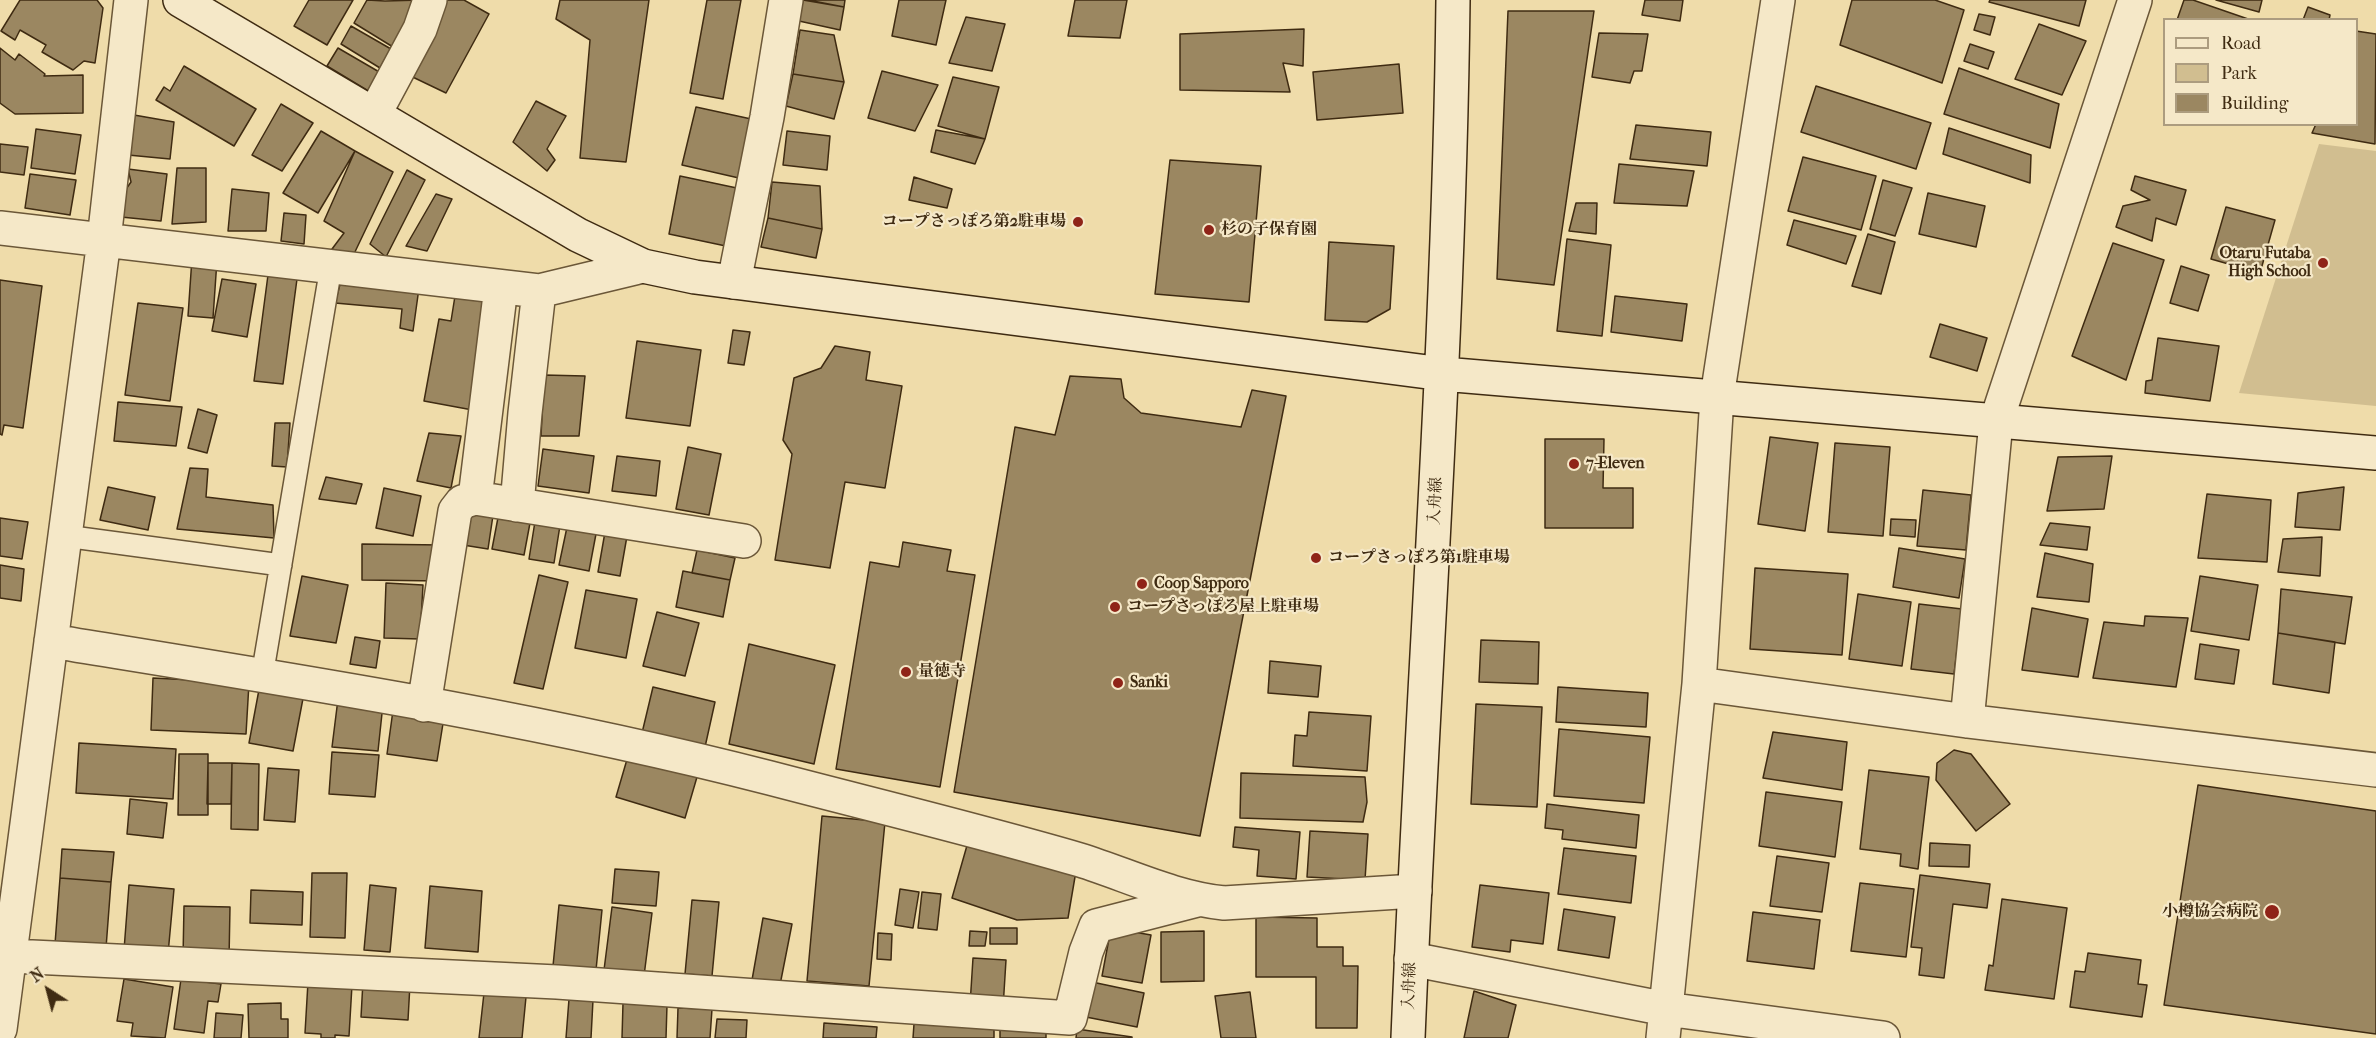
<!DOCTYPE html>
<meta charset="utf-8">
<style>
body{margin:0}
#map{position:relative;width:2376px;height:1038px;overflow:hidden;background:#efdcaa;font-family:"IM FELL French Canon",serif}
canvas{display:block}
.legend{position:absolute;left:2163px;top:18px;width:195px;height:108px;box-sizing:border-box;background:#f5e8c8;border:2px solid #ac9c7f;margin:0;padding:8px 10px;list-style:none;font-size:18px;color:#3f2b12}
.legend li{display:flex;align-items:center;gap:12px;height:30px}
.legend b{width:30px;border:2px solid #ac9c7f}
.north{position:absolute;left:18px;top:960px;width:60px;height:60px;-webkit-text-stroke:4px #f5e8c8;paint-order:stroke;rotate:324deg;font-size:16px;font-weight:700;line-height:24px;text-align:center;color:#3f2b12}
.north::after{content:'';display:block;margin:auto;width:21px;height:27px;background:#3f2b12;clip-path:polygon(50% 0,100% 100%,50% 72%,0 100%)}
</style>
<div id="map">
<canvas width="2376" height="1038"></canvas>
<ul class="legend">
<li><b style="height:8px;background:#f5e8c8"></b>Road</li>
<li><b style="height:16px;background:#d1be90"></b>Park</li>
<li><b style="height:16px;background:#9b8761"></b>Building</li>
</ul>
<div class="north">N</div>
</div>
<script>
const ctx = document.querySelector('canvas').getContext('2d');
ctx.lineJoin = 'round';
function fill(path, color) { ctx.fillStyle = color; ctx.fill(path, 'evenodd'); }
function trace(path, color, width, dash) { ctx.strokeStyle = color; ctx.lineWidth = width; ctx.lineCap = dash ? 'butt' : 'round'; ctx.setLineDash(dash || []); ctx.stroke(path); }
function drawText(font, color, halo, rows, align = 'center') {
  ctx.font = font + ' "IM FELL French Canon","Noto Serif JP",serif'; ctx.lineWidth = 4.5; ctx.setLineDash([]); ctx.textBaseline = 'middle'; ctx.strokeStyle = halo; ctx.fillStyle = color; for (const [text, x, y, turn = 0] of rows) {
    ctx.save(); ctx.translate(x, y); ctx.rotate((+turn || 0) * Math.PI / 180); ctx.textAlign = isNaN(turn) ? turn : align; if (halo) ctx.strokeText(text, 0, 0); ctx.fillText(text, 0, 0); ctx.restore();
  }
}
fill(new Path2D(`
 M2319 144 2376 151V406L2239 393Z`), '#d1be90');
const building = new Path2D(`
 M20 0H97L103 8 95 63 84 61 73 70 42 52 46 45 20 30 15 40 1 31Z
 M309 0H353L327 45 294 26Z
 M367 0 385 1 421 0 393 47 354 23Z
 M441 0H464L489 14 446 93 398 70Z
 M560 0H649L626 162 580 158 590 40 556 19Z
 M707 0H741L723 99 690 93Z
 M803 0 844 7 840 30 799 21Z
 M808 0H845L844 7Z
 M899 0H946L936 45 892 36Z
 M1075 0H1127L1120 38 1068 36Z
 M1645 0H1683L1680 21 1642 15Z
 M1852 0H1935L1964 10 1942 83 1840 45Z
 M1990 0H2086L2079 26 1989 2Z
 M2184 0H2193L2251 20H2177Z
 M2216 0H2262L2259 12Z
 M2308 7 2330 15 2329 20H2303Z
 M1508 11H1594L1554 285 1497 279Z
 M1979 14 1995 17 1990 35 1974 30Z
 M966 17 1005 24 992 71 949 63Z
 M2039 24 2086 41 2062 95 2015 79Z
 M351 26 391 49 380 68 341 44Z
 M1304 29 1303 66 1283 63 1290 92 1180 90V34Z
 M800 30 834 35 844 82 793 74Z
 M2356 31 2376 34 2375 144 2312 133 2316 124H2356Z
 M1599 33 1648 34 1642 71H1634L1630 83 1592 77Z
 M1970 44 1994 52 1988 69 1964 61Z
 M0 48 15 60 19 54 45 74 44 76 83 75V113L15 114 0 103Z
 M338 48 381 73 370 92 327 66Z
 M1399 64 1403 113 1317 120 1313 72Z
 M184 66 256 109 234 146 156 100 164 87 170 91Z
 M1959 68 2059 104 2050 148 1944 114Z
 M882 71 938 85 915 131 868 118Z
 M793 74 844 82 834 119 786 106Z
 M953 77 999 87 985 139 938 126Z
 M1816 86 1931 123 1916 169 1801 132Z
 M536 101 566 116 547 149 555 160 547 171 513 142Z
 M281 104 313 123 282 171 252 155Z
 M696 107 765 122 752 181 682 165Z
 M134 115 174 122 170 159 128 155Z
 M1636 125 1711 132 1707 166 1630 159Z
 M1949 128 2031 155 2030 183 1943 154Z
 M36 129 81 135 75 174 31 168Z
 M936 130 985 139 975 164 931 152Z
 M321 131 355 151 318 213 283 193Z
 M787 131 830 136 827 170 783 165Z
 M0 144 28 147 24 175 0 172Z
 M355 151 393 172 353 256 332 249 344 233 324 221Z
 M1803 157 1876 176 1861 230 1788 211Z
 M1170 160 1261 166 1249 302 1155 294Z
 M1619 164 1694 171 1687 206 1614 203Z
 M177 168H206V222L172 224Z
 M128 169 167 174 161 221 121 217 124 192 131 182Z
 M407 170 425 180 386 257 370 244Z
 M30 174 76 180 70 215 25 208Z
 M680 176 751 191 740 249 669 234Z
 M2135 176 2186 190 2176 225 2156 218 2152 241 2116 227 2123 206 2150 200 2131 190Z
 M914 177 952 189 947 208 909 200Z
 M1883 180 1912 188 1895 236 1870 229Z
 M772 182 820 186 822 229 768 218Z
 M232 189 269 193 266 231H228Z
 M1928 193 1985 206 1976 247 1919 234Z
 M436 194 452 199 427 251 406 246Z
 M1576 203H1597L1596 234 1569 231Z
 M2226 207 2275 220 2260 273 2211 259Z
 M284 213 306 215 304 244 281 241Z
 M768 218 822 229 816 258 761 247Z
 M1794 220 1856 236 1846 264 1787 245Z
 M1868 234 1895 242 1881 294 1852 286Z
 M1567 239 1611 245 1602 336 1557 331Z
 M1329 242 1394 246 1390 309 1367 322 1325 320Z
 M2113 243 2164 260 2126 380 2072 356Z
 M192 258 217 260 213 318 188 316Z
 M2181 266 2209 275 2198 311 2170 303Z
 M268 275 297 279 283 384 254 381Z
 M342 277 419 288 413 331 400 328 402 309 335 303Z
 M222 279 256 284 247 337 212 331Z
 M0 280 42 286 23 428 4 425 2 435 0 434Z
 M455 296 498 303 478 411 424 401 439 319 451 321Z
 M1615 296 1687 304 1682 341 1611 332Z
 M138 303 183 308 170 401 125 395Z
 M1940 324 1987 338 1977 371 1930 357Z
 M733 330 750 332 744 365 728 363Z
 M2158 338 2219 346 2210 401 2145 393 2146 381 2152 380Z
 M637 341 701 350 690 426 626 418Z
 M835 346 870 352 866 380 902 386 885 488 845 482 830 568 775 560 792 454 783 440 794 378 821 368Z
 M544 375 585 376 579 436H541Z
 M1070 376 1121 379 1124 398 1141 413 1241 427 1252 390 1286 396 1200 836 954 792 1015 427 1055 435Z
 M118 402 182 407 176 446 114 441Z
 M198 409 217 415 207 453 188 448Z
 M275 423H290L287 467 272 466Z
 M429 433 461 436 451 488 417 481Z
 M1770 437 1818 443 1805 531 1758 524Z
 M1545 439H1604L1603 488H1633V528H1545Z
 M1835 443 1890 447 1883 536 1828 532Z
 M688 447 721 454 709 515 676 509Z
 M543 449 594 456 589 493 538 486Z
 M617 456 660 461 656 496 612 491Z
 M2112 456 2104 509 2047 511 2058 457Z
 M190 468 208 469 206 497 273 505 274 538 177 529Z
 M326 477 362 484 356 504 319 499Z
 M108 487 155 497 148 530 100 520Z
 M2344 487 2340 530 2295 527 2298 493Z
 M384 488 421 496 413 536 376 528Z
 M1923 490 1971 495 1966 550 1917 546Z
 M2207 494 2271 500 2267 562 2198 558Z
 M470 498 495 502 488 549 463 545Z
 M501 502 533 507 524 555 492 549Z
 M537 509 562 513 554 563 529 559Z
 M570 513 599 518 589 571 559 565Z
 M608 515 630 519 620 576 598 572Z
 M0 518 28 522 22 559 0 556Z
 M1891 519 1916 520 1915 537 1890 535Z
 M2050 523 2090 527 2087 550 2040 545Z
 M2322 537 2320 576 2278 572 2283 539Z
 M903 542 951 550 947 571 975 575 940 787 836 769 870 562 899 567Z
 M362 544 443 545 442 581 362 580Z
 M1899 548 1965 559 1959 598 1893 587Z
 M697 550 735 558 730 580 692 573Z
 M2045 553 2093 564 2089 602 2037 597Z
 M0 565 24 569 21 601 0 598Z
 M1755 568 1848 574 1842 655 1750 649Z
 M683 571 730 580 723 617 676 607Z
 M539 575 568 582 543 689 514 683Z
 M302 576 348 585 336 643 290 636Z
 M2200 576 2258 585 2249 640 2191 631Z
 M386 583 423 585 420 639 384 638Z
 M2281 589 2352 597 2345 644 2278 633Z
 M586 590 637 599 626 658 575 648Z
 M1858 594 1911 602 1902 666 1849 659Z
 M1919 604 1962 609 1954 674 1911 669Z
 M2032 608 2088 619 2078 677 2022 670Z
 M657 612 699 623 685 676 643 666Z
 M2145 616 2188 618 2176 687 2093 678 2104 622 2144 626Z
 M2278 633 2335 642 2329 693 2273 684Z
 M355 637 380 641 376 668 350 664Z
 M1481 640 1539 642 1538 684 1479 682Z
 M749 644 835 665 814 764 729 744Z
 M2200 644 2239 650 2234 684 2195 679Z
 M1270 661 1321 666 1318 697 1268 693Z
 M153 678 249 683 246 734 151 730Z
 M261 679 305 688 293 751 249 743Z
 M653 687 715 702 705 747 642 733Z
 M1558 687 1648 693 1646 727 1556 722Z
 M338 699 383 704 378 751 332 747Z
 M394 703 445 711 437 761 387 754Z
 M1476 704 1542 707 1537 807 1471 804Z
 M1309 712 1371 716 1367 771 1293 766 1295 735 1307 736Z
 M1559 729 1650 737 1644 803 1554 796Z
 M1773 732 1847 742 1842 790 1763 778Z
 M79 743 176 749 173 799 76 793Z
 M1954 750 1971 754 2010 804 1976 831 1936 780 1937 763Z
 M332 752 379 755 375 797 329 794Z
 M179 754H208V815H178Z
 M628 756 697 777 685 818 616 797Z
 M208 763H232L231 804H207Z
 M232 763 259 764 258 830 231 829Z
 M268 768 299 770 295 822 264 820Z
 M1869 770 1929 777 1918 869 1900 866 1901 854 1860 849Z
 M1241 773 1365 777 1367 802 1363 822 1240 818Z
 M2198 785 2376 811V1034L2164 1005Z
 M1766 792 1842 802 1835 857 1759 846Z
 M130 799 167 803 163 838 127 834Z
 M1547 804 1639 815 1636 848 1562 839 1563 830 1545 828Z
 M822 816 885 822 869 986 807 981Z
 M1235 827 1300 832 1296 879 1257 876 1259 850 1233 847Z
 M1310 831 1368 834 1365 880 1307 877Z
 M968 842 1076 871 1068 918 1017 920 952 898Z
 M1930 843 1970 845 1969 867 1929 866Z
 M1564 848 1636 856 1631 903 1558 894Z
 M62 849 114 852 111 882 60 878Z
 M1777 856 1829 863 1822 912 1770 906Z
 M615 869 659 872 656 906 612 903Z
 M312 873H347L345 938 310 937Z
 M1920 875 1990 884 1987 908 1953 904 1944 978 1919 975 1922 948 1911 947Z
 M60 878 111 882 106 948 55 944Z
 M1860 883 1914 889 1906 957 1851 951Z
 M129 885 174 889 168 954 124 950Z
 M370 885 396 888 390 952 364 950Z
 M1480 885 1549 893 1543 944 1511 940 1510 952 1472 947Z
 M430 886 482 891 478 952 425 948Z
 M900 889 919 892 913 928 895 925Z
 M251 890 303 892 302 925 250 923Z
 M922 892 941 894 937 930 918 928Z
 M2002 899 2067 908 2054 999 1985 990 1989 965 1993 966Z
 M692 900 719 902 712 976 685 974Z
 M559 905 602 910 596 970 553 966Z
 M184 906 230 907 229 959 183 958Z
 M612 907 652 913 644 976 604 970Z
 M1564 909 1615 917 1609 958 1558 950Z
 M1753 912 1820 920 1814 969 1747 961Z
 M1256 917 1317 918V947H1343V966H1358L1357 1028H1316V977H1256Z
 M763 918 792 924 780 985 752 980Z
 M990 928H1017V944H990Z
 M1111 928 1151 935 1142 983 1102 976Z
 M970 931 987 932 985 946H969Z
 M1204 931V981L1161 982V932Z
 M878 933 892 934 891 960 877 959Z
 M2088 953 2141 960 2138 984 2147 985 2142 1017 2070 1007 2075 971 2085 972Z
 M973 958 1006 960 1003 1008 970 1005Z
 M124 979 173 987 165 1038 131 1036 133 1023 117 1021Z
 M181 979 221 984 218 1002 208 1001 204 1033 174 1029Z
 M363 981 410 984 408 1020 361 1017Z
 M308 982 352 985 349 1036 335 1035V1038H321V1034L305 1033Z
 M1092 982 1144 993 1137 1027 1086 1017Z
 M1474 991 1516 1005 1508 1038H1464Z
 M1250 992 1256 1038H1221L1215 996Z
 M484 993 526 997 522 1038H479Z
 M569 999 593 1000 591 1038H566Z
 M281 1003V1019H288V1038H249L248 1004Z
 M623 1003 667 1005 666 1038H622Z
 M678 1008 712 1009 710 1038H677Z
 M216 1013 243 1015 241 1038H214Z
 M717 1019 747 1020 746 1038H715Z
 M824 1023 877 1027 876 1038H823Z
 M914 1024 994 1028V1038H913Z
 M1046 1026V1038H1000V1027Z
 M1077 1029 1132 1037V1038H1076Z`);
fill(building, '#9b8761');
trace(building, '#3f2b12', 1.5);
const lane = new Path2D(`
 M65 536 281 565
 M262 676 331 267`);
const street = new Path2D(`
 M375 113 420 29 430 0
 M0 228 539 291 643 266
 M734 282 767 117 786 0
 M475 498 501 287
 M517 505 525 413 539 291
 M51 641C291 680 534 717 770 778 873 805 977 830 1080 860 1128 875 1174 898 1224 903L1415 891
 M1699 684 1967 721 2376 770
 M424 705 455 511 462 502 475 498 744 541
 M1967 721 1996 422 2135 0
 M11 956 557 982 1070 1018 1086 952 1096 926 1197 900
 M1411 959 1666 1009 1883 1038
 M0 1029 104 240 131 0
 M1663 1038 1699 684 1717 397 1778 0`);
const secondary = new Path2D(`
 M180 0 578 235 643 266 695 277 1443 374 2376 453
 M1408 1038C1422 692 1449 346 1453 0`);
trace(lane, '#6b5738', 24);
trace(street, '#6b5738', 36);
trace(secondary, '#3f2b12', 36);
trace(lane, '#f5e8c8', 21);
trace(street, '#f5e8c8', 33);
trace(secondary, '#f5e8c8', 33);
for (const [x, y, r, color] of [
 [1078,222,6,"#8f2418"],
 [1209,230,6,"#8f2418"],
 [2323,263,6,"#8f2418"],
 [1574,464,6,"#8f2418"],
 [1316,558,6,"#8f2418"],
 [1142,584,6,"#8f2418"],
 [1115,607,6,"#8f2418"],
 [906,672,6,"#8f2418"],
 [1118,683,6,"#8f2418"],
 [2272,912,8,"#8f2418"]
]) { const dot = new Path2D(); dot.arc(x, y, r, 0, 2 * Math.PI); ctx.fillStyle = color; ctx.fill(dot); trace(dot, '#f5e8c8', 2); }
drawText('bold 16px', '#3f2b12', '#f5e8c8', [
 ["コープさっぽろ第2駐車場",1066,222,"right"],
 ["杉の子保育園",1221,230],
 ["Otaru Futaba",2311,254,"right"],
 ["High School",2311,272,"right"],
 ["7-Eleven",1586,464],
 ["コープさっぽろ第1駐車場",1328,558],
 ["Coop Sapporo",1154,584],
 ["コープさっぽろ屋上駐車場",1127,607],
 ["量徳寺",918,672],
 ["Sanki",1130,683],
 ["小樽協会病院",2258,912,"right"]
], 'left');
drawText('16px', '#3f2b12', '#f5e8c8', [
 ["入舟線",1436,501,-87],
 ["入舟線",1410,986,-88]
]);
</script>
